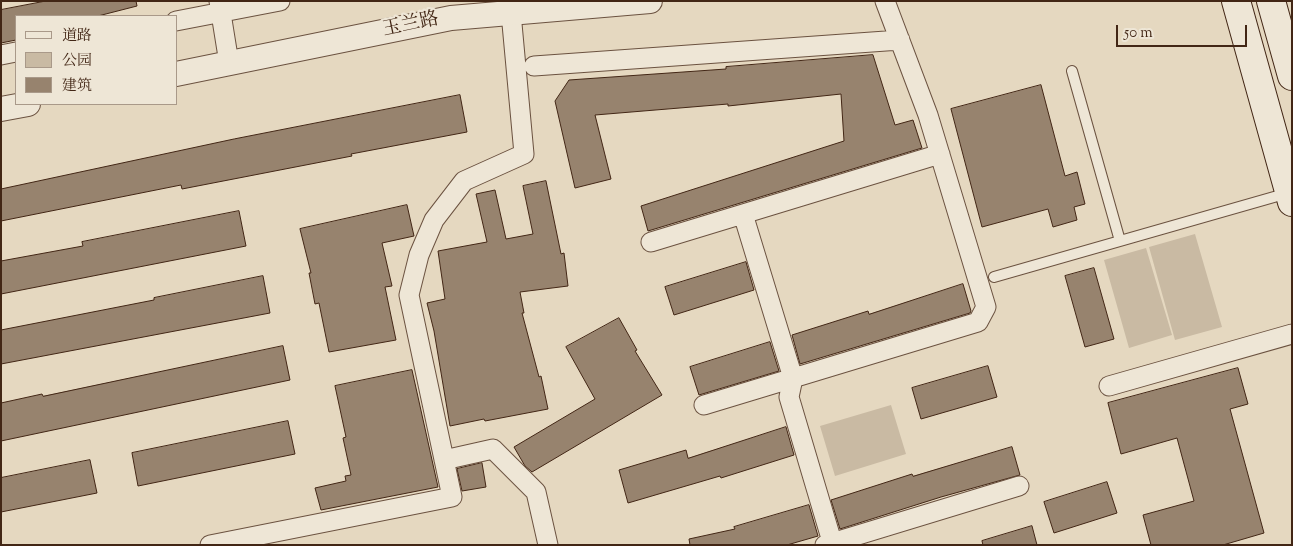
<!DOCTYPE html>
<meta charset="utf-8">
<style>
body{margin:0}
#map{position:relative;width:1293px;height:546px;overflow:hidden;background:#e5d8c0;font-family:"Sorts Mill Goudy","Noto Serif SC",serif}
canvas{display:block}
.frame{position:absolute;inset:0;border:2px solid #422615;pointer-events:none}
.legend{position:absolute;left:15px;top:15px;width:162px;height:90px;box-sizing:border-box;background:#eee6d6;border:1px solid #a99989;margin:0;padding:6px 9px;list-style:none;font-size:15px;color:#422615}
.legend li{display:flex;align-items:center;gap:10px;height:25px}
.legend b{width:25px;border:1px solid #a99989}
.scale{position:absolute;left:1116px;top:25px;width:131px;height:22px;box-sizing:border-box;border:2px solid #422615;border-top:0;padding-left:6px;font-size:15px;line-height:18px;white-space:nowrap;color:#422615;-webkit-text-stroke:4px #eee6d6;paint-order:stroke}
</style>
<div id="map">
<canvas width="1293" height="546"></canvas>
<div class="frame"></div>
<ul class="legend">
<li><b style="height:6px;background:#eee6d6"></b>道路</li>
<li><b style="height:14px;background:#c9baa3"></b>公园</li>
<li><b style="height:14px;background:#97836e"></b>建筑</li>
</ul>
<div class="scale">50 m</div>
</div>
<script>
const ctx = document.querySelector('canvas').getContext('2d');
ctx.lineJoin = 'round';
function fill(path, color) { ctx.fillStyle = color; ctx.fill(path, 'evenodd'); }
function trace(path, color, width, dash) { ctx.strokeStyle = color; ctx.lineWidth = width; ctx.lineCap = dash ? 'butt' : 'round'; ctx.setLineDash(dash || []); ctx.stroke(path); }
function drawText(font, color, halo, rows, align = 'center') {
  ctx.font = font + ' "Sorts Mill Goudy","Noto Serif SC",serif'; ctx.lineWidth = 4.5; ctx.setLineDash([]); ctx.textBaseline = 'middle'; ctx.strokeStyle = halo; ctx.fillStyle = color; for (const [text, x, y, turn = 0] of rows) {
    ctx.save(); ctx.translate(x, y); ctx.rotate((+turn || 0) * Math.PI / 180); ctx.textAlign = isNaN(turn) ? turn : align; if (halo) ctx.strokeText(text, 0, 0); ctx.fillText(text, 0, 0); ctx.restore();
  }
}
fill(new Path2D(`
 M1195 234 1222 327 1175 340 1149 247Z
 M1146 248 1172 335 1129 348 1104 260Z
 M891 405 906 454 835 476 820 426Z`), '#c9baa3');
const building = new Path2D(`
 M46 1H136L137 6 98 16H16V40L1 43V10Z
 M873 55 895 125 913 120 922 148 648 231 641 206 844 141 841 94 728 106V104L595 115 611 179 575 188 555 101 569 80 726 69V67Z
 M1041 85 1065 176 1077 172 1085 204 1074 207 1077 220 1053 227 1048 209 982 227 951 109Z
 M460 95 467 132 351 154 352 156 182 189 181 185 1 221V189L234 139Z
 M546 181 561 254 564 253 568 286 520 292 524 313H522L539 377 541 376 548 409 485 421 484 419 450 426 434 331 427 303 445 299 438 251 487 242 476 194 495 190 506 239 533 234 523 186Z
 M407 205 414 236 382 243 392 286 385 287 396 340 329 352 319 303 315 304 309 273H311L300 229Z
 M239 211 246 246 1 294V261L83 246 82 242Z
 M746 262 754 290 674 315 665 287Z
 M1094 268 1114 339 1085 347 1065 276Z
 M263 276 270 313 1 364V330L154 300V298Z
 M963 284 971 311 970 313 800 364 792 335 868 311 869 314Z
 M619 318 637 350 635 351 662 395 532 472 525 466 514 447 595 399 566 347Z
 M770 342 779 371 699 395 690 367Z
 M283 346 290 380 1 441V403L42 394 43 396Z
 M988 366 997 397 921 419 912 388Z
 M1238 368 1248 404 1230 409 1264 533 1223 545H1151L1143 515 1194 501 1177 438 1121 454 1108 403Z
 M412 370 438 487 321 510 315 488 346 481 345 476 351 475 343 438 346 437 335 386Z
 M288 421 295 454 138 486 132 453Z
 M786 427 794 455 721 478 720 476 628 503 619 470 686 450 688 458Z
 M1012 447 1020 475 941 497 840 529 831 500 912 474 913 476Z
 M90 460 97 493 1 512V478Z
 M482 463 486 487 462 491 457 469Z
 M1107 482 1117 513 1054 533 1044 502Z
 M809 505 818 536 787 545H690L689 539 735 529 734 527Z
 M1032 526 1037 545H983L982 541Z`);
fill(building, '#97836e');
trace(building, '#422615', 1);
const service = new Path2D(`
 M1072 71 1120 241
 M994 277 1288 193`);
const minor = new Path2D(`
 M219 1 229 63
 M176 21 280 1
 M1 55 16 52
 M534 66 900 40
 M743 214 793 378 789 397 833 545
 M651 242 940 154
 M1109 386 1292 334
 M704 405 978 322 986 307 928 115 885 1
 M444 460 493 449 536 492 548 545
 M210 545 452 497 409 295 419 255 434 220 464 181 524 154 511 13
 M825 545 1019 486`);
const tertiary = new Path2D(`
 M176 74 451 18 650 1
 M1 109 28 104`);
const secondary = new Path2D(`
 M1236 1 1292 202
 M1271 1 1292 76`);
trace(service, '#6b5240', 12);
trace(minor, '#6b5240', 21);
trace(tertiary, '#6b5240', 26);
trace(secondary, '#422615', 30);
trace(service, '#eee6d6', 10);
trace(minor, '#eee6d6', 19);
trace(tertiary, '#eee6d6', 24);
trace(secondary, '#eee6d6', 28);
drawText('19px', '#422615', '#eee6d6', [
 ["玉兰路",411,26,-12]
]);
</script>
